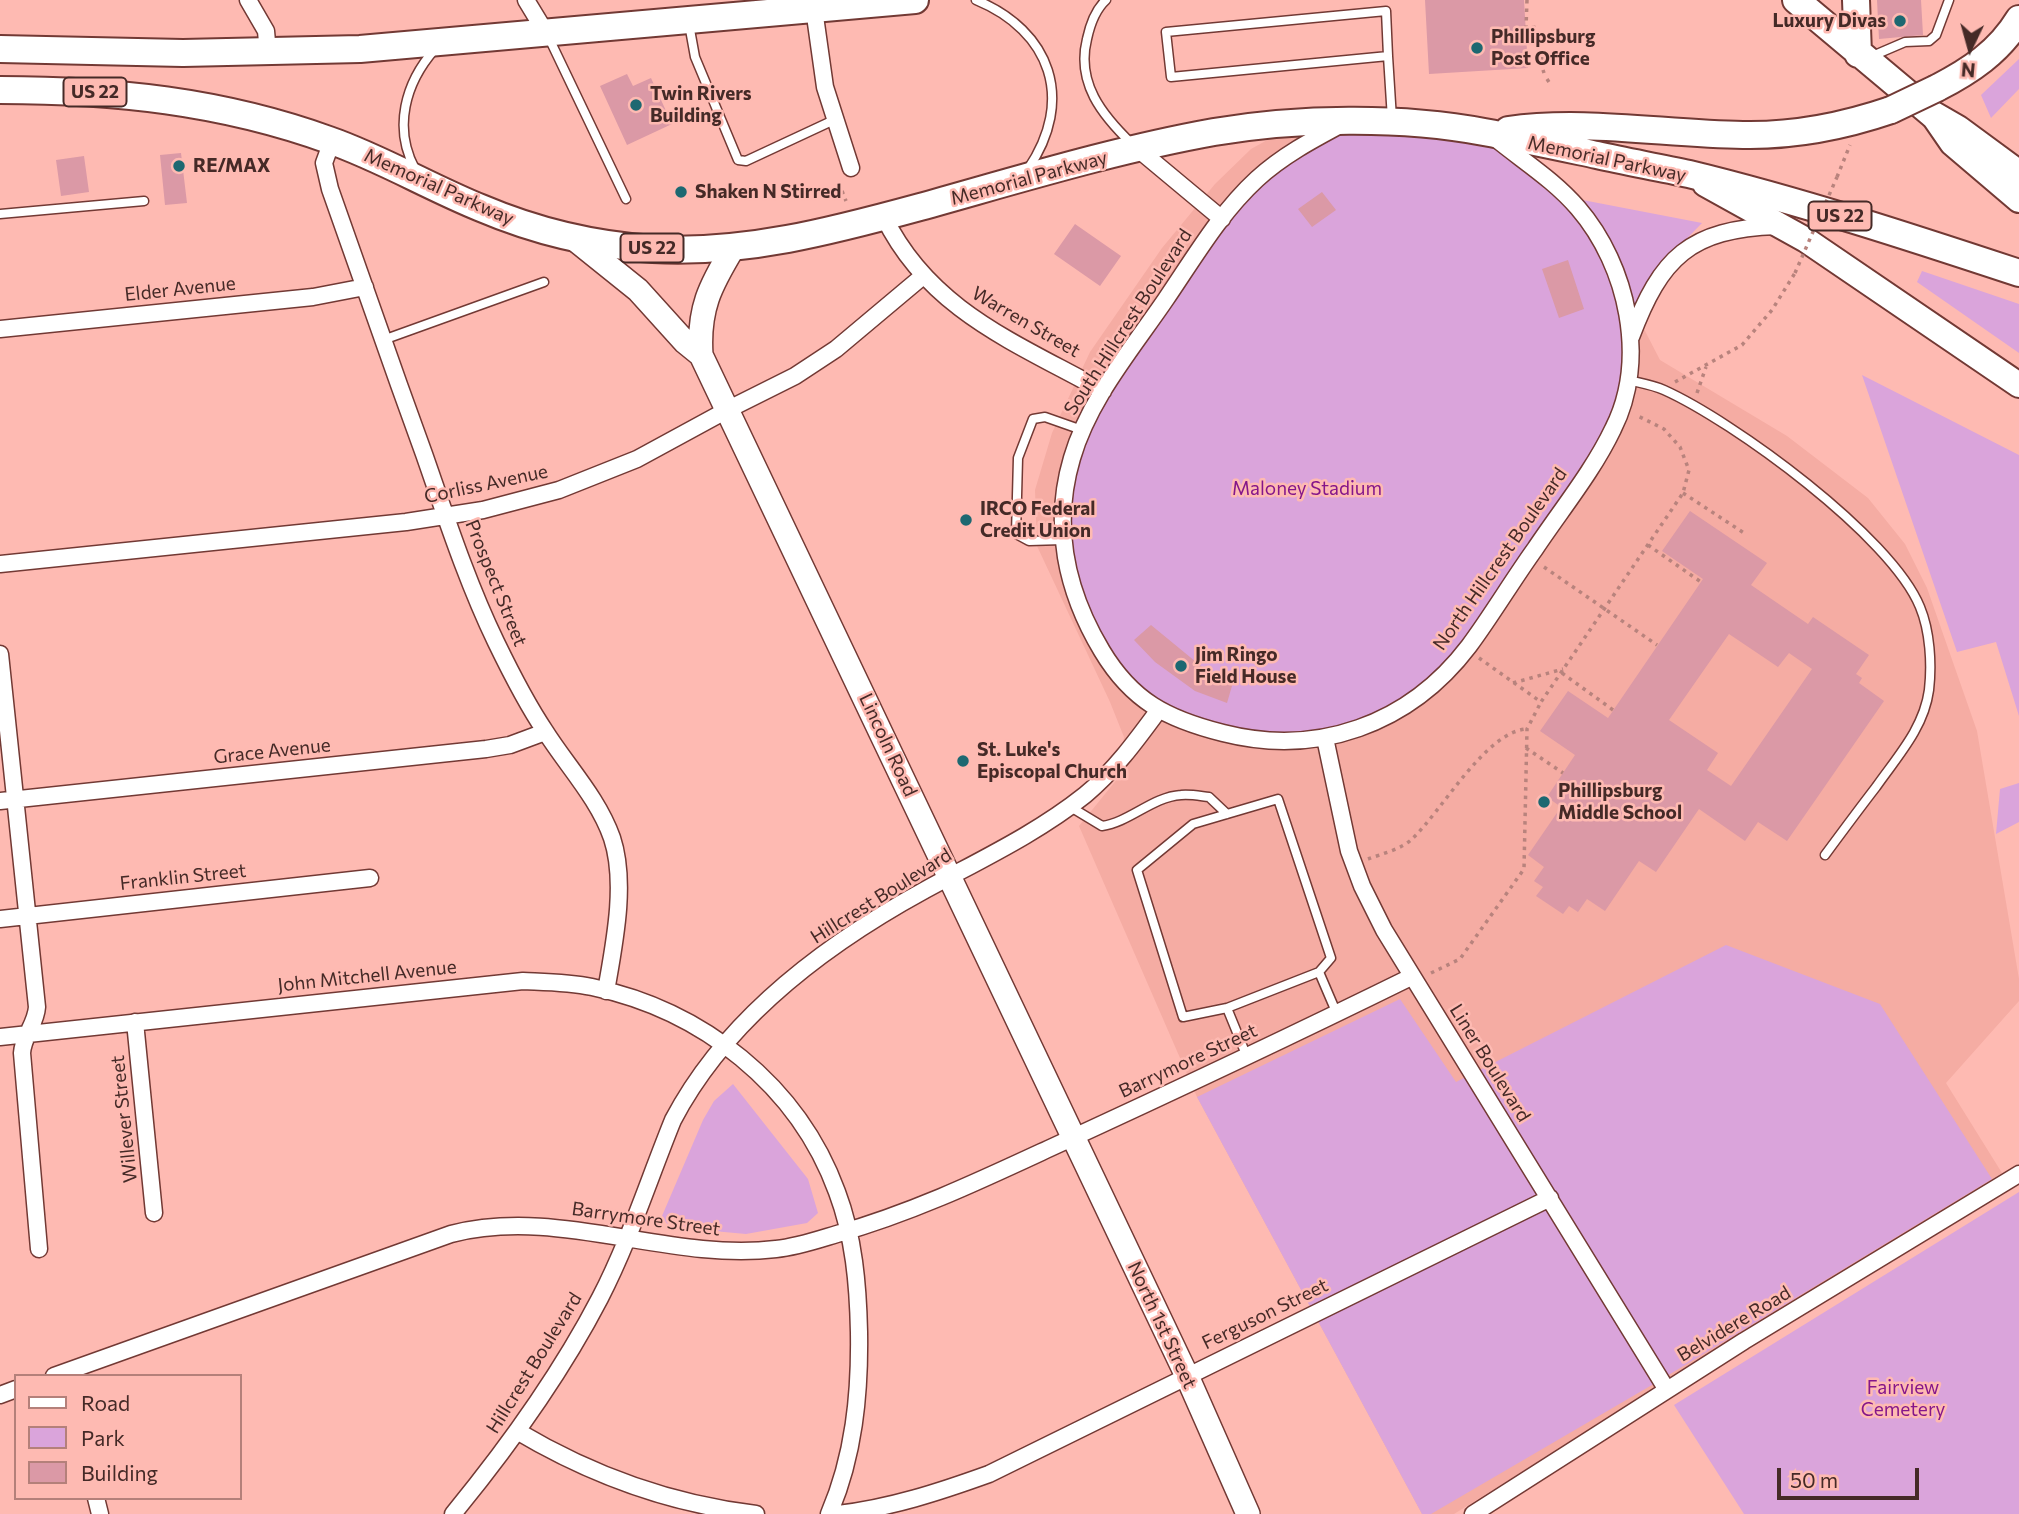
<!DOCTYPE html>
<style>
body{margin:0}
#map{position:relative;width:2019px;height:1514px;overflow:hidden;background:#febab2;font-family:Commissioner,sans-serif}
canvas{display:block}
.legend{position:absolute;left:14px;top:1374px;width:228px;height:126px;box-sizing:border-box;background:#febab2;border:2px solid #b4807a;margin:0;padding:9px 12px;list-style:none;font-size:21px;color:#452a27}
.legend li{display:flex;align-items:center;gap:14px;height:35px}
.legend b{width:35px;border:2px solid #b4807a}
.north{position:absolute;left:1935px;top:14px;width:70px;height:70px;-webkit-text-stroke:5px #febab2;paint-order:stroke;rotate:185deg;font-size:19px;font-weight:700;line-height:28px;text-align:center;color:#452a27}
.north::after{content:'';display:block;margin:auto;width:24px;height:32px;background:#452a27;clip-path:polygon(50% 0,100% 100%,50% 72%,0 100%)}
.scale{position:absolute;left:1777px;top:1468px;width:142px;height:32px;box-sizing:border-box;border:4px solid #452a27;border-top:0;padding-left:9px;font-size:21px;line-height:24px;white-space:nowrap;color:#452a27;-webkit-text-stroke:5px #febab2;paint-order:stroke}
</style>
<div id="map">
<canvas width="2019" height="1514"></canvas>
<ul class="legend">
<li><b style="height:9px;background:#fff"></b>Road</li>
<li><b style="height:19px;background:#daa4db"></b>Park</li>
<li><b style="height:19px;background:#db99a6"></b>Building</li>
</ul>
<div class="north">N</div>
<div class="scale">50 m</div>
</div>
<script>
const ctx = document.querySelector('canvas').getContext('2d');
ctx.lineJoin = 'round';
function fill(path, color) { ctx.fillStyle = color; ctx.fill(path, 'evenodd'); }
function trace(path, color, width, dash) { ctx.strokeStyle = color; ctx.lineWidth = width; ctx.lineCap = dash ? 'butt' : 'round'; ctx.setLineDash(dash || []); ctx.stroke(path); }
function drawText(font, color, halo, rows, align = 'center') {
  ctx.font = font + ' Commissioner,sans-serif'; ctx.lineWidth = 5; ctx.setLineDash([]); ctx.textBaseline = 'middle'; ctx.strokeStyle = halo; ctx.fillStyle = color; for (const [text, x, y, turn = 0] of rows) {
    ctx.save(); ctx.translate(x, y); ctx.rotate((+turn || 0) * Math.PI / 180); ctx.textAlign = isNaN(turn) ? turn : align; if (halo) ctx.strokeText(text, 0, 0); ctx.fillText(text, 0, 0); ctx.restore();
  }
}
fill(new Path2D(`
 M1370 134 1529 153 1600 241 1623 302 1644 329 1660 360 1787 436 1868 498 1905 544 1927 588 1977 731 2019 979V1001L1946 1083 2002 1173 1454 1514H1422L1197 1097 1079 826 1118 778 1124 737 1110 702 1037 546 1035 490 1052 433 1090 352 1162 248 1215 184 1251 149 1271 138Z`), '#f5aca3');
fill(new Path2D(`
 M2019 59V89L1991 118 1981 95Z
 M1347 122 1485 132 1567 197 1702 223 1663 263 1628 322 1623 406 1449 668 1356 731 1236 736 1134 694 1082 613 1062 506 1103 391 1246 190Z
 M1922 271 2019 304V353L1917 282Z
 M1862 375 2019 455V716L1996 642 1957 652Z
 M2019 783V822L1996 834 2000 789Z
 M1726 945 1880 1004 1992 1179 1657 1382 1431 1514H1422L1197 1097 1400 999 1456 1082Z
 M733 1084 808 1179 818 1213 807 1223 746 1234 669 1227 662 1216 703 1120 714 1101Z
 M2019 1192V1514H1744L1674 1405Z`), '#daa4db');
fill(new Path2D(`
 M1425 0H1524L1528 68 1429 74Z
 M1877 0H1921L1923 35 1879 39Z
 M627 74 633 86 651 78 672 124 627 145 600 86Z
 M181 153 187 203 165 205 160 155Z
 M84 156 89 192 61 196 56 160Z
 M1322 192 1336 210 1312 227 1298 209Z
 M1075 224 1121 256 1100 286 1054 254Z
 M1568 260 1584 309 1559 318 1542 269Z
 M1690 511 1767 563 1751 585 1808 624 1813 617 1869 655 1856 674 1862 678 1859 683 1884 701 1787 841 1758 822 1745 841 1699 809 1656 872 1639 861 1605 911 1587 899 1578 912 1569 906 1563 914 1536 896 1543 887 1534 881 1544 867 1528 855 1561 807 1547 797 1575 755 1540 731 1568 691 1608 718 1703 579 1662 551ZM1729 634 1778 667 1789 653 1812 669 1731 786 1707 770 1718 753 1669 720Z
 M1151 625 1207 671 1234 679 1227 703 1195 691 1155 662 1134 640Z`), '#db99a6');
const service = new Path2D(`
 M976 0C1051 31 1075 100 1028 169
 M1106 0C1095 10 1090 25 1087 39 1076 83 1102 115 1132 144
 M1386 11 1388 56 1171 77 1166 32Z
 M689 24 695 57 738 160 746 161 834 120
 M548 36 626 199
 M1388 56 1392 119
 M1870 57 1905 42 1929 41 1936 35 1949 0
 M415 169C393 128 405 83 435 49
 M0 214 144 201
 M383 340 544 282
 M1628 380C1640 383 1653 385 1664 390 1733 421 1891 536 1920 607 1930 631 1932 664 1929 690 1924 728 1897 757 1876 787 1859 809 1842 832 1825 855
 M1063 540 1029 541 1016 534 1018 458 1033 419 1045 417 1082 430
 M1069 806 1102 826C1130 822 1152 797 1181 795 1190 794 1200 796 1209 797L1227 814
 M1227 1008 1183 1017 1137 870 1193 824 1278 799 1331 958 1319 972
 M1247 1057 1227 1008 1319 972 1337 1014`);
const minor = new Path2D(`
 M248 0 266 31 268 53
 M526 0 546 33
 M814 9 825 87 851 168
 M1342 124C1312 140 1282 156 1257 179 1220 213 1194 258 1166 299 1132 349 1089 399 1072 458 1052 525 1066 591 1102 651 1132 701 1167 719 1223 733 1317 757 1409 725 1469 646 1492 615 1512 581 1535 549 1561 510 1593 471 1613 429 1648 360 1628 266 1578 208 1554 180 1523 161 1495 138
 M332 141 324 163 330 189C361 278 392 366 424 454 446 517 467 582 496 642 511 673 526 703 545 731 567 766 598 798 612 838 627 883 614 945 606 991
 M1138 149 1222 219
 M884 217C930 311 1017 343 1103 391
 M0 329 313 297 365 287
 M1631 337C1661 257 1690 229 1777 226
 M0 564 406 522 483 510 559 490 637 459 729 409 795 376 836 349 923 276
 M0 654 37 1007C36 1024 23 1036 22 1053L39 1249
 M1325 738 1349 851 1362 886 1384 930 1667 1390
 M0 801 486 749 510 745 545 732
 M0 919 370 878
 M135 1022 154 1213
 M0 1037 523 981C546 982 569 982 592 987 702 1010 798 1085 837 1192 854 1237 858 1285 859 1332 860 1394 854 1456 829 1514
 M54 1376 451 1234C559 1206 667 1262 776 1249 797 1247 817 1240 837 1234 911 1213 979 1181 1048 1149 1170 1093 1291 1036 1411 977
 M0 1395 16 1389
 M517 1431C591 1475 670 1504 756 1514
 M96 1498 100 1514
 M453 1514C508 1447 560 1375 600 1298 629 1242 649 1179 673 1120 726 1019 826 944 925 890 980 860 1036 834 1085 795 1114 771 1136 741 1158 711
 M838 1514C890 1508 939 1492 989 1474L1550 1198
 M1473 1514 1744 1341 2019 1174`);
const secondary = new Path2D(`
 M572 237 638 290 685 342 701 355
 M733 248C710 286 698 309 701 355L1187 1376 1248 1514`);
const primary = new Path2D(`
 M1932 114 1952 143 2019 200
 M1705 184 1806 240 2019 385`);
const trunk = new Path2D(`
 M1796 0 1932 114 1958 129 2019 174
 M1856 0 1858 54
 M0 49 183 53 360 49 915 0
 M1937 88C1970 71 1999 52 2019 19
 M0 90C113 90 221 101 329 140 381 158 429 187 481 208 535 231 594 245 653 249 745 254 832 231 920 207 1017 180 1114 150 1214 132 1297 118 1401 116 1484 132 1522 139 1559 147 1597 155 1627 162 1658 167 1689 174 1800 201 1910 237 2019 273
 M1508 130C1585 119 1665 134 1743 135 1794 136 1844 126 1891 110`);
trace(service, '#723934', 11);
trace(minor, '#723934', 19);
trace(secondary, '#723934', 26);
trace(primary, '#723934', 28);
trace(trunk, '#723934', 30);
trace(new Path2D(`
 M1527 0 1526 28 1540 27
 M1542 57V61
 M1543 70 1544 73
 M1547 79 1549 82
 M1837 177 1850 145
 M842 191 846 201
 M1675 382 1742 345 1772 310 1795 273
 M1697 393 1706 367
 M1683 493 1744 533
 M1648 545 1701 582
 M1544 567 1657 645
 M1479 658 1541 702 1683 493 1689 470 1680 447 1664 429 1636 415
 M1562 673 1613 710
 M1513 683 1563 669
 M1526 748 1563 773
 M1368 859C1381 854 1402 849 1412 839 1442 811 1486 731 1527 729
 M1431 973 1460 959 1524 869 1527 729 1541 702`), '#b8837d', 3.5, [3.5, 5]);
trace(service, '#fff', 8);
trace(minor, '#fff', 16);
trace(secondary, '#fff', 23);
trace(primary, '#fff', 24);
trace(trunk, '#fff', 26);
const trunkBridge = new Path2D(`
 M1891 110 1937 88`);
trace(trunkBridge, '#723934', 30, []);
trace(new Path2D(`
 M1795 273 1837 177`), '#b8837d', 3.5, [3.5, 5]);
trace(trunkBridge, '#fff', 26);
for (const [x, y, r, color] of [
 [1900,21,7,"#1d6871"],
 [1477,48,7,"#1d6871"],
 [636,105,7,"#1d6871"],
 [179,166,7,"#1d6871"],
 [681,192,7,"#1d6871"],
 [966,520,7,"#1d6871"],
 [1181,666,7,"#1d6871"],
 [963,761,7,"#1d6871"],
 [1544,802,7,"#1d6871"]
]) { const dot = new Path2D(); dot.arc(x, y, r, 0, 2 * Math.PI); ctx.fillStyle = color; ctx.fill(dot); trace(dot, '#febab2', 2.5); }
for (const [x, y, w] of [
 [95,92,63],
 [1840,216,63],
 [652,248,63]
]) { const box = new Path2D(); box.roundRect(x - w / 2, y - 14.5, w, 29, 5); ctx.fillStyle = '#febab2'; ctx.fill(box); trace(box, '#452a27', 2); }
drawText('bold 18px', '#452a27', null, [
 ["US 22",95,92],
 ["US 22",1840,216],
 ["US 22",652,248]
]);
drawText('bold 19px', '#452a27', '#febab2', [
 ["Luxury Divas",1886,21,"right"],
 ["Phillipsburg",1491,37],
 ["Post Office",1491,59],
 ["Twin Rivers",650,94],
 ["Building",650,116],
 ["RE/MAX",193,166],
 ["Shaken N Stirred",695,192],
 ["IRCO Federal",980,509],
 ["Credit Union",980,531],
 ["Jim Ringo",1195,655],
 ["Field House",1195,677],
 ["St. Luke's",977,750],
 ["Episcopal Church",977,772],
 ["Phillipsburg",1558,791],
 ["Middle School",1558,813]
], 'left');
drawText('19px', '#452a27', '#febab2', [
 ["Memorial Parkway",1607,159,12],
 ["Memorial Parkway",1029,178,-15],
 ["Memorial Parkway",439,187,24],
 ["Elder Avenue",180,289,-6],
 ["Warren Street",1026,322,30],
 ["South Hillcrest Boulevard",1128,322,-57],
 ["Corliss Avenue",486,484,-12],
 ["North Hillcrest Boulevard",1500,559,-55],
 ["Prospect Street",496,583,68],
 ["Lincoln Road",888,745,65],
 ["Grace Avenue",272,751,-6],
 ["Franklin Street",183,877,-6],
 ["Hillcrest Boulevard",881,896,-32],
 ["John Mitchell Avenue",367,976,-6],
 ["Barrymore Street",1188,1061,-25],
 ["Liner Boulevard",1490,1063,58],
 ["Willever Street",124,1119,-96],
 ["Barrymore Street",646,1219,8],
 ["Ferguson Street",1265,1314,-26],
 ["Belvidere Road",1734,1324,-31],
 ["North 1st Street",1162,1325,65],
 ["Hillcrest Boulevard",534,1363,-58]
]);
drawText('19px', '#85168a', '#febab2', [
 ["Maloney Stadium",1307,489],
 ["Fairview",1903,1388],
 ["Cemetery",1903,1410]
]);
</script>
